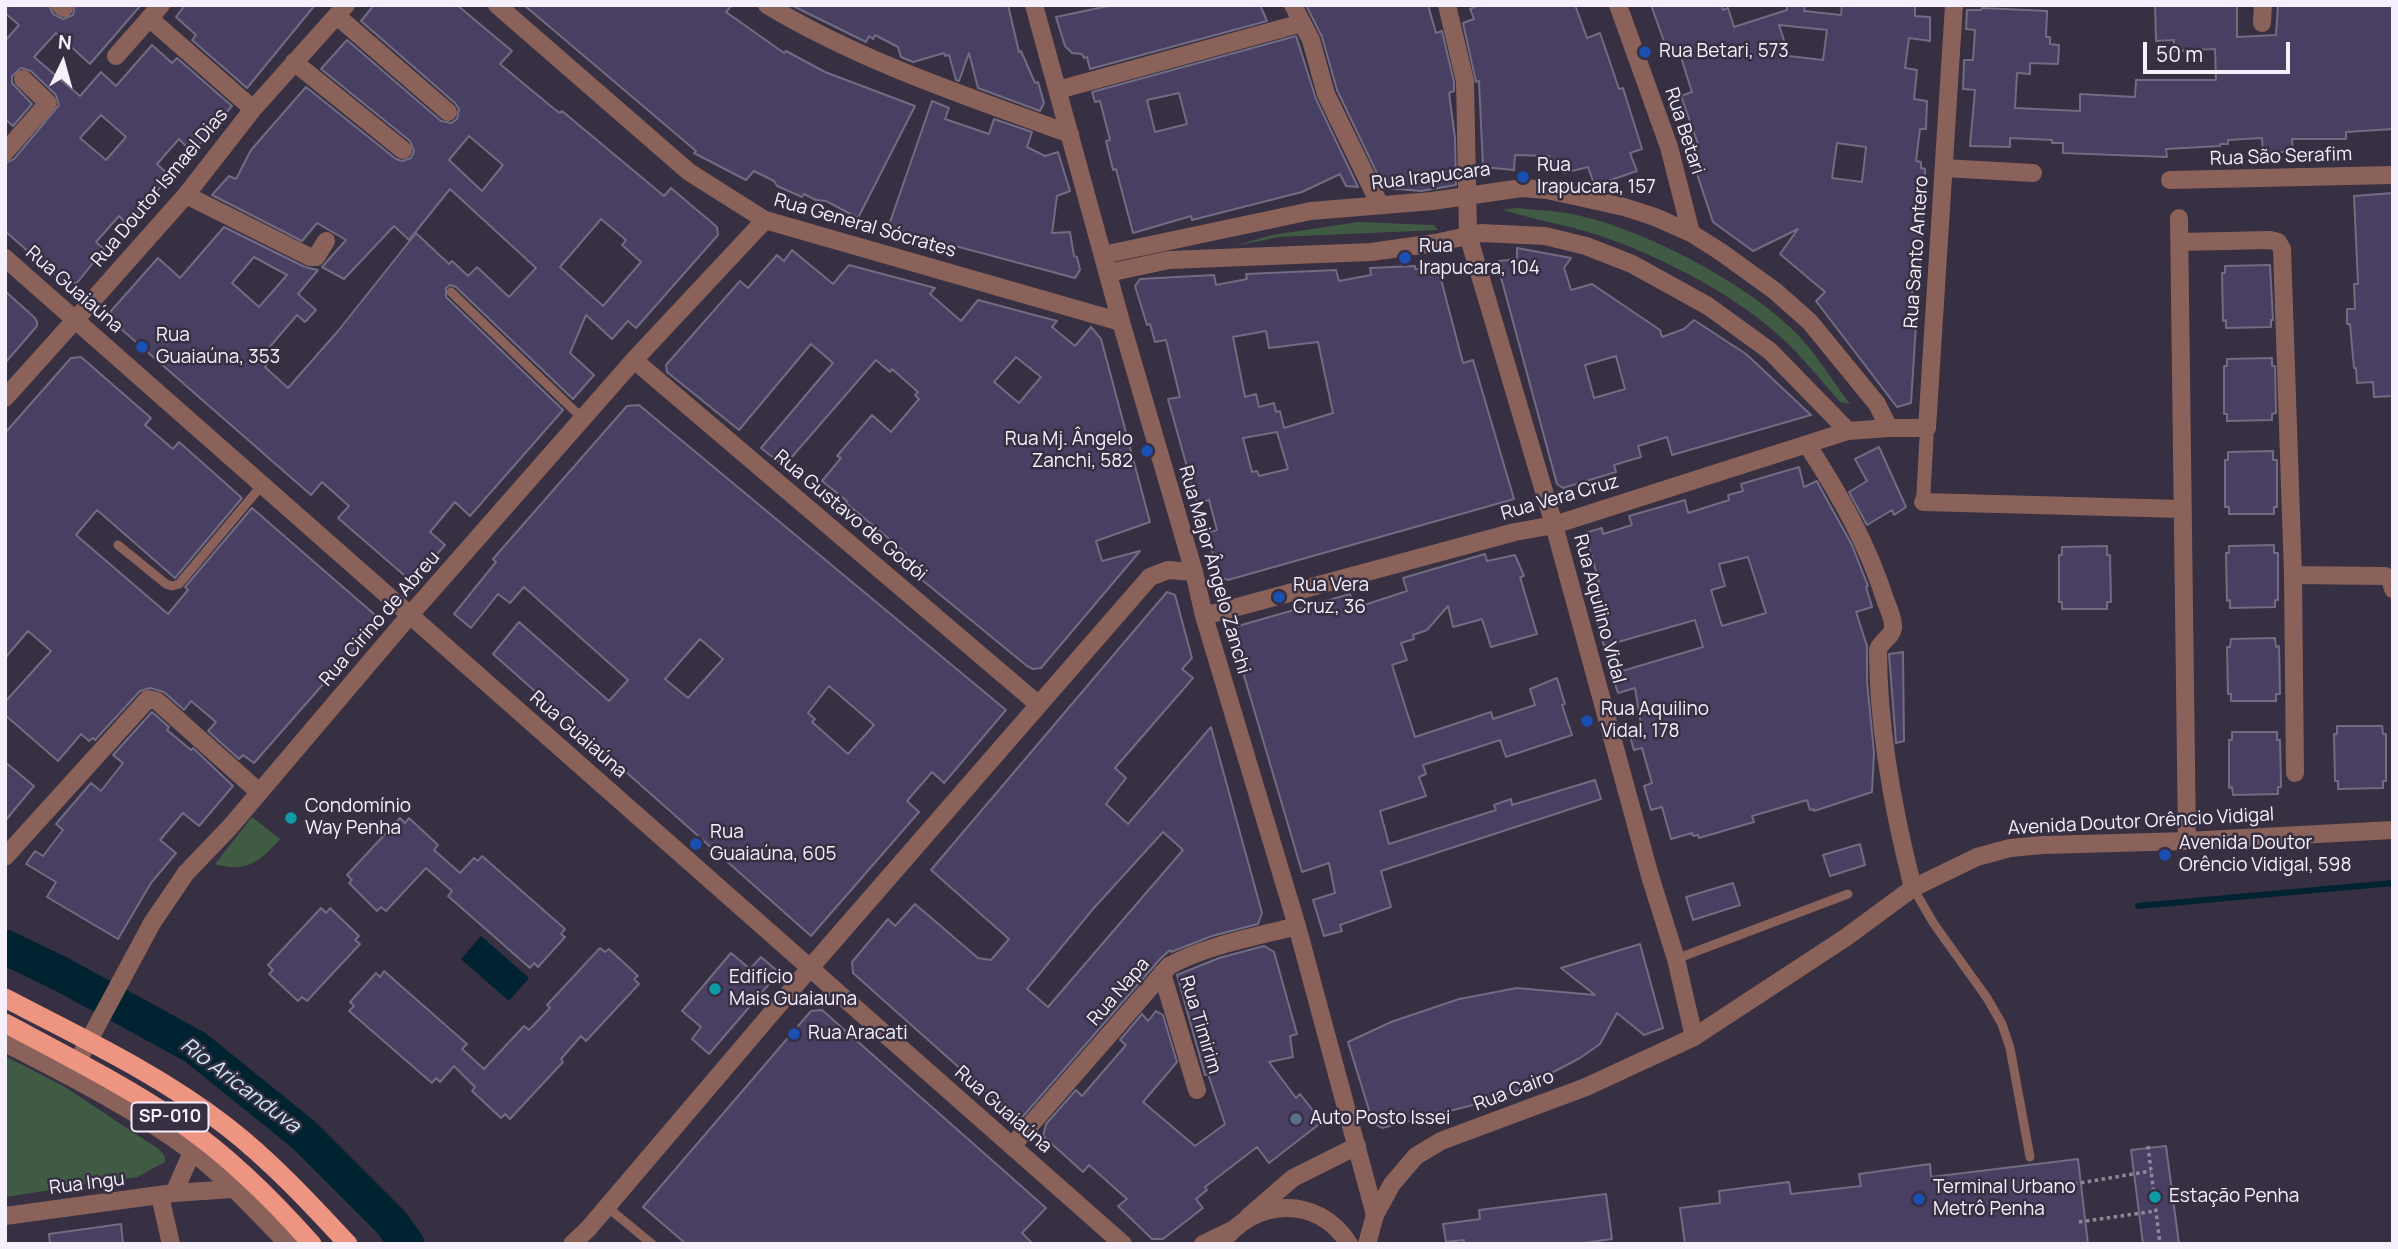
<!DOCTYPE html>
<meta charset="utf-8">
<style>
body{margin:0}
#map{position:relative;width:2398px;height:1249px;overflow:hidden;background:#372f42;font-family:Manrope,sans-serif}
canvas{display:block}
.frame{position:absolute;inset:0;border:7px solid #f5f0fc;pointer-events:none}
.north{position:absolute;left:28px;top:28px;width:70px;height:70px;-webkit-text-stroke:5px #372f42;paint-order:stroke;rotate:5deg;font-size:19px;font-weight:700;line-height:28px;text-align:center;color:#f5f0fc}
.north::after{content:'';display:block;margin:auto;width:24px;height:32px;background:#f5f0fc;clip-path:polygon(50% 0,100% 100%,50% 72%,0 100%)}
.scale{position:absolute;left:2143px;top:42px;width:147px;height:32px;box-sizing:border-box;border:4px solid #f5f0fc;border-top:0;padding-left:9px;font-size:21px;line-height:24px;white-space:nowrap;color:#f5f0fc;-webkit-text-stroke:5px #372f42;paint-order:stroke}
</style>
<div id="map">
<canvas width="2398" height="1249"></canvas>
<div class="frame"></div>
<div class="north">N</div>
<div class="scale">50 m</div>
</div>
<script>
const ctx = document.querySelector('canvas').getContext('2d');
ctx.lineJoin = 'round';
function fill(path, color) { ctx.fillStyle = color; ctx.fill(path, 'evenodd'); }
function trace(path, color, width, dash) { ctx.strokeStyle = color; ctx.lineWidth = width; ctx.lineCap = dash ? 'butt' : 'round'; ctx.setLineDash(dash || []); ctx.stroke(path); }
function drawText(font, color, halo, rows, align = 'center') {
  ctx.font = font + ' Manrope,sans-serif'; ctx.lineWidth = 5; ctx.setLineDash([]); ctx.textBaseline = 'middle'; ctx.strokeStyle = halo; ctx.fillStyle = color; for (const [text, x, y, turn = 0] of rows) {
    ctx.save(); ctx.translate(x, y); ctx.rotate((+turn || 0) * Math.PI / 180); ctx.textAlign = isNaN(turn) ? turn : align; if (halo) ctx.strokeText(text, 0, 0); ctx.fillText(text, 0, 0); ctx.restore();
  }
}
fill(new Path2D(`
 M1516 208C1539 210 1562 211 1585 217 1648 232 1749 285 1795 332 1816 353 1832 380 1850 404L1840 402C1821 380 1803 358 1782 338 1737 296 1660 256 1601 236 1569 225 1535 220 1503 210Z
 M1358 222 1434 225 1438 230 1279 237 1234 246 1272 235Z
 M252 817 280 839C260 862 246 873 215 864Z
 M5 1056 65 1087 160 1150 165 1157V1162L137 1177 5 1197Z`), '#405b44');
fill(new Path2D(`
 M481 936 529 978 509 1001 461 959Z`), '#002331');
trace(new Path2D(`
 M2138 906 2393 883`), '#002331', 6);
trace(new Path2D(`
 M5 947 61 974 195 1047 304 1135 391 1222 407 1244`), '#002331', 35);
const building = new Path2D(`
 M5 5H49L53 14 63 19 73 15 75 5H141L90 64 56 33 34 57 80 96 101 72 116 86 152 45 172 63 177 58 232 106 192 153 179 139 157 164 170 176 128 225 119 216 96 242 104 249 77 283H64L5 231V163L14 159 59 105 56 95 31 71 21 68 12 76V83L32 104 13 126 5 119V41L19 25 5 13ZM101 115 126 137 106 160 80 138Z
 M185 5H315L247 88 192 40 196 35 176 17Z
 M374 5H457L512 51 500 64 553 108 560 113 562 111 664 196 671 188 717 227 718 235 636 328 628 321 612 339 586 315 570 353 594 375 573 399 456 287 450 285 446 288V297L563 410 470 516 455 502 430 532 445 545 412 582 338 518 349 506 322 482 311 495 112 321 111 311 158 258 180 278 224 227 305 267 318 270 298 294 316 310 305 322 297 315 261 357 268 363 265 367 288 388 338 331 416 233 449 264 452 261 468 276 477 267 509 297 536 268 450 189 409 240 394 226 344 279 322 267 346 240 317 223 302 241 212 195 229 176 236 179 251 150 306 87 396 159 402 161 411 158 414 151 410 141 321 69 347 40 441 121 451 123 457 119 459 109 455 103 361 21ZM469 136 503 165 482 191 449 160ZM601 219 626 240 622 245 641 262 603 306 560 267ZM254 257 287 275 259 307 232 283Z
 M524 5H732L726 12 784 53 786 51 825 72 915 106 858 218 826 201 816 200 804 194 802 197 784 189 777 186 774 181 754 171 746 180 694 153 696 151Z
 M791 5H1008L1019 52 1021 51 1035 83 1038 82 1044 103 1040 111 978 88 969 53 959 81 956 80 949 55 945 56 944 53 913 62 901 57 898 47 875 35 873 39 869 36 866 42Z
 M1113 5H1260L1267 21 1090 69 1087 57 1084 58 1082 54 1072 53 1065 46 1056 17Z
 M1306 5H1428L1436 33 1442 31 1454 82V91L1449 93 1455 138 1456 185 1421 191 1384 188 1337 90 1322 37Z
 M1479 5H1575L1587 38 1600 33 1619 89 1623 88 1642 149 1630 153 1637 171 1602 183 1593 181 1588 167 1564 173V170L1554 172V167H1551L1549 156 1515 155 1514 170 1483 167 1479 81 1476 82 1463 23 1474 19 1470 9Z
 M1651 5H1721L1723 10 1728 8 1734 27 1787 10V5H1805L1804 11 1841 15 1842 5H1915V16L1930 17V41L1909 38 1905 68 1917 70 1914 99 1927 101 1926 129H1920L1916 161 1921 162V168L1925 169V183L1919 277 1910 285 1917 309 1911 403 1897 407 1816 301 1825 292 1780 254 1798 229 1753 251 1713 222 1689 150 1699 147 1681 96 1692 92 1680 54 1670 58ZM1779 25 1827 30 1823 60 1789 56ZM1837 143 1866 147 1862 182 1832 178Z
 M2155 5H2237V37L2276 35 2278 5H2393V129L2346 132V139H2292L2293 152H2278L2263 153 2262 138 2228 140V144H2220V146L2166 149 2167 157 2063 153V143H2052V140L2010 138V147L1970 146 1975 90 1963 89 1964 60H1973L1975 30 1966 29 1967 10H1981L1982 8 2047 11 2046 37H2050V44L2059 45 2058 64 2030 63V74L2017 73 2015 108 2080 111V94L2135 97 2136 80H2216L2215 49 2174 51V40L2156 41Z
 M1296 36 1316 99 1358 187 1346 186 1340 174 1302 192 1192 220 1191 216 1133 233 1116 169 1113 170 1106 141 1110 140 1100 101 1095 102 1092 92ZM1179 93 1187 124 1155 132 1147 100Z
 M932 101 949 108 945 119 989 134 994 119 1032 132 1027 147 1045 156 1058 152 1070 191 1057 196 1052 233 1070 232 1074 256 1077 257 1080 270 1075 278 888 228Z
 M2393 193V396L2374 397 2373 382 2357 383 2356 368H2354L2350 324H2347V309H2355L2354 284H2358L2354 196Z
 M1517 248 1571 258 1564 268 1571 290 1592 284 1660 330 1662 337 1684 329 1694 320 1746 354 1811 415 1672 455 1667 437 1638 446 1641 457 1614 465 1616 472 1563 488 1557 484 1499 270H1502L1499 261 1517 259ZM1616 356 1625 389 1594 398 1585 365Z
 M792 250 833 284 849 265 935 288 930 294 961 321 978 300 1057 321 1052 327 1075 346 1091 327 1101 339 1150 522 1096 541 1102 561 1140 551 1041 668 1033 669 1027 666 899 561 906 553 846 503 847 501 822 481 841 458 837 456 872 415 891 432 919 399 915 395 918 392 892 369 890 372 876 360 784 466 761 448 833 363 811 344 739 430 667 372 666 365 740 281 748 288 777 255 784 261ZM1016 357 1041 377 1019 403 994 382Z
 M2270 265 2273 320H2271V327L2226 328V320L2223 321 2222 273H2225V266Z
 M1415 266V269L1438 268 1463 363 1473 360 1514 499 1228 580 1220 577 1206 533 1217 530 1209 500 1197 503 1168 399 1180 397 1166 340 1155 342 1150 324 1147 325 1135 286 1140 279 1214 275 1216 285 1247 279 1246 274 1336 270 1339 281 1371 275 1370 268ZM1266 331 1269 348 1318 342 1333 413 1284 428 1280 411 1276 412 1274 403 1259 407 1256 394 1245 397 1233 337ZM1277 432 1288 469 1259 476 1257 471 1252 472 1243 438Z
 M5 291 35 318 37 322V326L5 363Z
 M81 357 151 418 145 425 173 449 179 442 242 498 175 578 97 510 76 535 168 614 188 590 185 587 252 508 374 614 375 625 254 763 243 755 239 759 208 731 216 722 191 701 184 710 164 692 150 688 140 691 95 740 93 738 89 741 81 734 58 761 5 715V702L51 651 28 631 5 658V433L71 358Z
 M2272 358V366H2275L2276 413 2272 414V420L2227 421V414H2224V366H2227V359Z
 M639 405 1006 710 944 783 932 772 907 801 919 812 811 936 493 654 519 622 609 701 628 680 524 587 510 603 498 594 471 628 454 614 496 562 493 559 627 406ZM700 639 723 659 688 698 665 679ZM829 686 874 725 848 754 812 722 815 719 808 713Z
 M1879 447 1906 507 1894 515 1892 510 1867 525 1849 492 1867 481 1855 459Z
 M2273 451V460H2277V507H2274V514H2229V507H2225V460H2228V452Z
 M1799 467 1804 487 1817 481 1821 489 1852 545 1868 586 1866 587 1872 607 1856 612 1867 646V681L1874 753 1872 792 1814 811V809L1810 810 1807 800 1752 816 1754 822 1699 838 1698 835 1693 836 1692 833 1671 839 1662 807 1651 810 1644 786 1652 783 1642 748 1634 750 1628 729 1641 725 1635 688 1618 693 1612 674 1703 647 1695 620 1604 646 1596 617 1603 615 1594 583 1599 582 1585 533 1602 528 1603 534 1632 525 1629 516 1685 500 1688 513 1729 500 1728 495 1743 491 1741 484ZM1748 557 1766 613 1722 626 1711 590 1725 586 1719 564Z
 M2274 545V553H2278V600H2275V607L2230 608V600L2227 601 2226 553H2229V546Z
 M2107 546V555H2110L2111 602H2107V609H2062V602H2059V555H2062V547Z
 M1485 554 1487 561 1515 555 1524 576 1520 577 1537 634 1491 647 1482 619 1453 627 1448 606 1427 630 1413 635 1414 639 1401 643 1407 660 1392 665 1415 737 1491 712 1493 719 1535 705 1530 689 1557 678 1565 704 1562 705 1572 735 1506 757 1500 740 1423 765 1426 774 1419 777 1426 796 1380 811 1389 844 1496 810 1494 805 1511 799 1512 805 1595 780 1601 799 1381 871 1391 907 1340 925 1342 931 1324 936 1313 900 1335 893 1329 863 1302 872 1232 635 1238 626 1350 594 1355 608 1407 591 1403 578Z
 M1167 592 1175 595 1192 658 1182 669 1193 678 1115 768 1126 778 1106 804 1128 824 1211 727 1262 913 1258 924 1212 936 1171 952 1170 950 1161 958 1019 1121 853 973 852 962 888 919 895 926 915 904 978 958 991 960 1009 939 931 870ZM1163 832 1183 850 1048 1007 1027 989 1093 909Z
 M2275 638 2276 647 2279 646 2280 694H2276V701H2231V694H2228L2227 647H2230L2231 639Z
 M1903 652 1904 741 1896 743 1889 654Z
 M152 712 169 727 167 730 191 750 193 748 233 786 199 826 183 813 160 840 176 853 151 883 118 939 47 897 56 882 26 864 35 851 43 856 63 830 56 824 91 783 101 791 123 763 113 755Z
 M2337 726H2382L2383 734H2386V781H2383V788L2338 789V781H2335L2334 734H2337Z
 M2232 732H2277V740H2280L2281 787H2278V794L2233 795 2232 787 2229 788V740H2232Z
 M5 762 34 786 5 821Z
 M400 818 405 823 409 818 438 845 434 850 460 873 474 858 478 861 482 856 565 929 561 934 565 937 538 967 534 963 530 968 448 896 452 891 426 868 386 911 381 907 377 911 349 883 352 880 347 875Z
 M1860 844 1865 865 1830 876 1823 855Z
 M1733 883 1740 905 1693 920 1686 897Z
 M321 908 326 913 330 908 359 936 355 940 360 944 307 1001 302 997 298 1001 269 974 273 970 268 965Z
 M1640 944 1663 1028 1644 1035 1617 1013 1600 1044 1580 1058 1523 1088 1489 1101 1382 1128 1373 1123 1348 1042 1391 1022 1459 999 1517 988 1595 995 1561 968Z
 M1264 946 1274 952 1297 1034 1290 1036 1293 1057 1269 1062 1296 1098 1300 1094 1322 1122 1269 1163 1257 1147 1205 1187 1207 1190 1196 1199 1203 1208 1163 1239H1152L1118 1206 1127 1199 1089 1165 1083 1172 1043 1136 1046 1124 1076 1090 1082 1096 1114 1059 1126 1045 1120 1040 1142 1014 1148 1021 1156 1011 1163 1015 1177 1062 1143 1102 1195 1146 1225 1124 1208 1074 1205 1075 1177 975 1219 958Z
 M600 948 605 952 609 949 638 976 634 979 639 984 586 1041 581 1036 561 1059 563 1062 510 1119 505 1114 501 1118 472 1091 475 1087 454 1066 440 1082 436 1078 432 1083 349 1011 354 1006 350 1002 376 973 380 977 384 971 467 1044 462 1049 484 1069 524 1026 529 1030 550 1008 547 1005Z
 M731 953 750 969 761 957 775 969 776 976 709 1054 692 1039 701 1027 682 1011Z
 M822 1010 1046 1208 1022 1233 1033 1244H686L643 1207 811 1011Z
 M2166 1146 2179 1244H2143L2131 1150Z
 M2078 1159 2088 1244H1685L1680 1208 1720 1203 1719 1191 1789 1182 1791 1194 1861 1186 1859 1174 1930 1164 1931 1177Z
 M1606 1194 1612 1239 1576 1244H1464V1240L1446 1242 1443 1224 1480 1219 1479 1210Z
 M121 1224 123 1244H50L49 1234Z`);
fill(building, '#483f63');
trace(building, '#716c82', 2);
trace(new Path2D(`
 M2148 1146 2160 1244
 M2074 1184 2151 1171
 M2079 1222 2156 1211`), '#8f8898', 3.5, [3.5, 3.5]);
trace(new Path2D(`
 M451 292 582 418
 M118 545 166 584 172 586 179 584 262 485
 M1913 888 1934 924 1987 998 2002 1024 2010 1048 2030 1157
 M1676 959 1848 894
 M607 1207 652 1244`), '#8a6259', 9);
trace(new Path2D(`
 M1923 502 1927 428`), '#8a6259', 14);
trace(new Path2D(`
 M60 5 64 8
 M497 5 689 172 765 220 1121 322
 M767 5C862 62 966 96 1070 134
 M1034 5 1121 322 1194 572 1204 616 1297 926 1375 1215
 M1293 5 1311 40 1326 94 1380 205
 M1447 5 1465 81 1468 235 1554 525 1650 876 1676 959 1694 1037
 M1618 5 1669 147 1691 233
 M337 16 448 112
 M149 18 253 109
 M2262 23 2263 5
 M116 56 161 5
 M294 62 403 150
 M1058 90 1302 23
 M5 152 48 103 23 79
 M1944 168 2033 173
 M2170 180 2393 175
 M186 195 310 257H316L326 241
 M2179 218 2187 841
 M2180 242 2270 240 2278 242 2282 249 2293 575 2295 773
 M1103 255 1311 211 1432 201 1522 188 1547 190 1624 207 1655 217 1691 233 1721 252 1775 291 1810 322 1877 404 1889 428
 M1108 273 1169 260 1371 252 1435 243 1481 233 1545 236 1586 246 1632 264 1708 306 1770 351 1848 431
 M76 319 186 195 253 109 346 5
 M634 360 1039 705
 M1808 446C1840 495 1868 545 1886 602 1889 610 1894 620 1893 628 1892 637 1881 641 1878 650 1878 730 1893 810 1913 888
 M1923 502 2183 509
 M2293 575 2385 576 2390 579 2393 589
 M1204 616 1515 532 1554 525 1848 431 1889 428H1927L1954 5
 M5 857 148 699 157 701 259 792
 M810 968 1150 577 1168 570 1194 572
 M1162 973 1197 1090
 M72 1072 152 923 186 873 230 827 410 615 634 360 765 220
 M1012 1146 1169 966C1207 945 1255 937 1297 926
 M174 1193 192 1152
 M160 1196 171 1244
 M5 1216 174 1193 233 1189
 M1248 1217 1293 1178 1357 1146`), '#8a6259', 18);
trace(new Path2D(`
 M5 258 1123 1244
 M5 398 76 319
 M5 1043C69 1076 133 1108 191 1151 226 1178 257 1212 288 1244
 M572 1244 588 1229 810 968
 M1203 1244 1230 1231
 M1221 1244C1253 1198 1318 1194 1349 1244
 M1367 1244 1375 1215 1392 1184 1416 1156 1441 1141 1586 1087 1694 1037 1845 938 1913 888 1977 857 2010 848 2043 845 2187 841 2393 830`), '#8a6259', 18);
trace(new Path2D(`
 M5 998C80 1037 159 1074 226 1126 270 1160 310 1203 348 1244
 M5 1023C65 1055 126 1086 182 1124 230 1157 273 1200 312 1244`), '#ee9582', 19);
for (const [x, y, r, color] of [
 [1645,52,7,"#1a4fb4"],
 [1523,177,7,"#1a4fb4"],
 [1405,258,7,"#1a4fb4"],
 [142,347,7,"#1a4fb4"],
 [1147,451,7,"#1a4fb4"],
 [1279,597,7,"#1a4fb4"],
 [1587,721,7,"#1a4fb4"],
 [291,818,7,"#0f9aa8"],
 [696,844,7,"#1a4fb4"],
 [2165,855,7,"#1a4fb4"],
 [715,989,7,"#0f9aa8"],
 [794,1034,7,"#1a4fb4"],
 [1296,1119,7,"#5c6f8a"],
 [2155,1197,7,"#0f9aa8"],
 [1919,1199,7,"#1a4fb4"]
]) { const dot = new Path2D(); dot.arc(x, y, r, 0, 2 * Math.PI); ctx.fillStyle = color; ctx.fill(dot); trace(dot, '#372f42', 2.5); }
for (const [x, y, w] of [
 [170,1117,77]
]) { const box = new Path2D(); box.roundRect(x - w / 2, y - 14.5, w, 29, 5); ctx.fillStyle = '#372f42'; ctx.fill(box); trace(box, '#f5f0fc', 2); }
drawText('bold 18px', '#f5f0fc', null, [
 ["SP-010",170,1117]
]);
drawText('19px', '#f5f0fc', '#372f42', [
 ["Rua Betari, 573",1659,52],
 ["Rua",1537,166],
 ["Irapucara, 157",1537,188],
 ["Rua",1419,247],
 ["Irapucara, 104",1419,269],
 ["Rua",156,336],
 ["Guaiaúna, 353",156,358],
 ["Rua Mj. Ângelo",1133,440,"right"],
 ["Zanchi, 582",1133,462,"right"],
 ["Rua Vera",1293,586],
 ["Cruz, 36",1293,608],
 ["Rua Aquilino",1601,710],
 ["Vidal, 178",1601,732],
 ["Condomínio",305,807],
 ["Way Penha",305,829],
 ["Rua",710,833],
 ["Guaiaúna, 605",710,855],
 ["Avenida Doutor",2179,844],
 ["Orêncio Vidigal, 598",2179,866],
 ["Edifício",729,978],
 ["Mais Guaiauna",729,1000],
 ["Rua Aracati",808,1034],
 ["Auto Posto Issei",1310,1119],
 ["Terminal Urbano",1933,1188],
 ["Metrô Penha",1933,1210],
 ["Estação Penha",2169,1197]
], 'left');
drawText('19px', '#f5f0fc', '#372f42', [
 ["Rua Betari",1684,131,72],
 ["Rua São Serafim",2281,157,-2],
 ["Rua Irapucara",1431,177,-7],
 ["Rua Doutor Ismael Dias",160,188,-50],
 ["Rua General Sócrates",865,226,16],
 ["Rua Santo Antero",1917,252,-86],
 ["Rua Guaiaúna",74,290,41],
 ["Rua Vera Cruz",1560,498,-16],
 ["Rua Gustavo de Godói",850,516,40],
 ["Rua Major Ângelo Zanchi",1214,570,74],
 ["Rua Aquilino Vidal",1599,609,75],
 ["Rua Cirino de Abreu",380,619,-49],
 ["Rua Guaiaúna",578,735,41],
 ["Avenida Doutor Orêncio Vidigal",2141,822,-3],
 ["Rua Napa",1119,992,-49],
 ["Rua Timirim",1200,1025,73],
 ["Rua Cairo",1514,1091,-21],
 ["Rua Guaiaúna",1003,1110,41],
 ["Rua Ingu",87,1184,-7]
]);
drawText('italic 21px', '#cbe9f7', '#372f42', [
 ["Rio Aricanduva",240,1086,37]
]);
</script>
